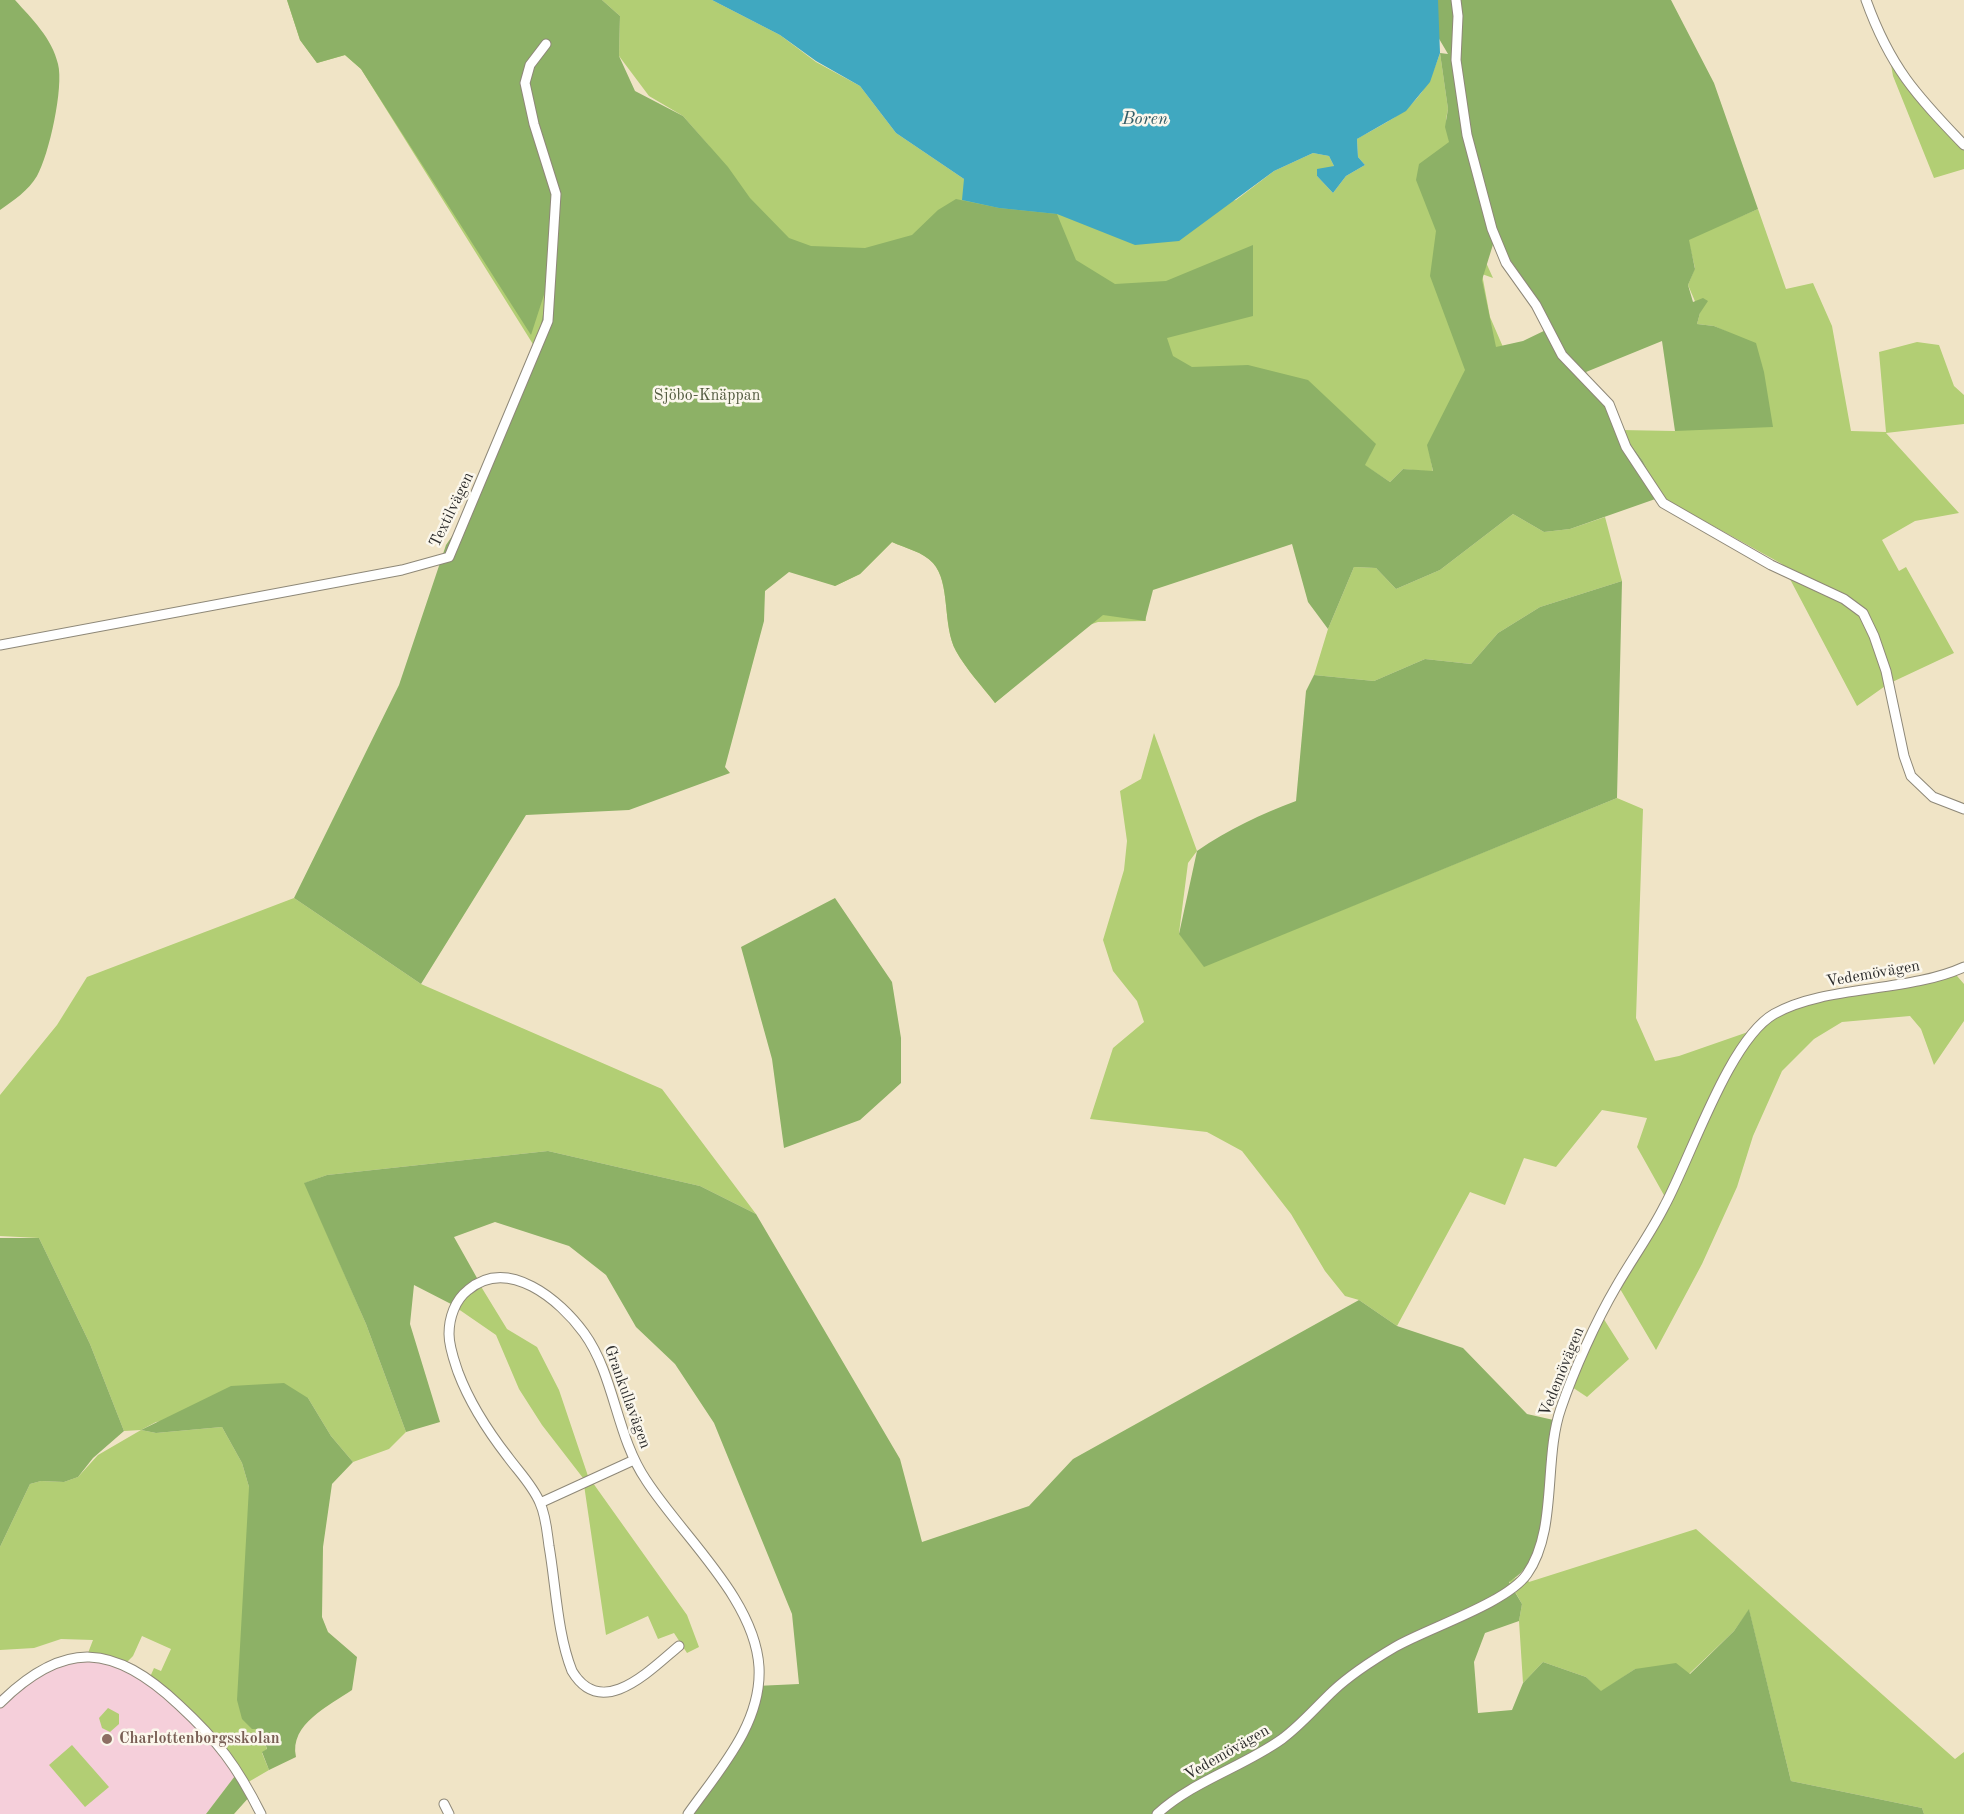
<!DOCTYPE html>
<meta charset="utf-8">
<style>
body{margin:0}
canvas{display:block;background:#f0e4c6}
</style>
<canvas width="1964" height="1814"></canvas>
<script>
const ctx = document.querySelector('canvas').getContext('2d');
ctx.lineJoin = 'round';
function fill(path, color) { ctx.fillStyle = color; ctx.fill(path, 'evenodd'); }
function trace(path, color, width, dash) { ctx.strokeStyle = color; ctx.lineWidth = width; ctx.lineCap = dash ? 'butt' : 'round'; ctx.setLineDash(dash || []); ctx.stroke(path); }
function drawText(font, color, halo, rows, align = 'center') {
  ctx.font = font + ' "Old Standard TT",serif'; ctx.lineWidth = 5; ctx.setLineDash([]); ctx.textBaseline = 'middle'; ctx.strokeStyle = halo; ctx.fillStyle = color; for (const [text, x, y, turn = 0] of rows) {
    ctx.save(); ctx.translate(x, y); ctx.rotate((+turn || 0) * Math.PI / 180); ctx.textAlign = isNaN(turn) ? turn : align; if (halo) ctx.strokeText(text, 0, 0); ctx.fillText(text, 0, 0); ctx.restore();
  }
}
fill(new Path2D(`
 M85 1652 114 1657 143 1671 176 1701 238 1772 206 1814H0V1695L48 1661Z`), '#f5cfda');
fill(new Path2D(`
 M287 0 622 97 710 147 683 116 649 96 619 56 620 16 602 0H712L780 35 816 62 860 86 896 133 964 179 1085 223 1236 200 1274 171 1313 153 1329 156 1334 166 1317 176 1333 193 1346 176 1365 165 1358 157 1357 139C1403 113 1422 107 1440 53L1448 109 1446 119 1474 236 1493 278 1482 274 1490 317 1503 347 1429 450 1433 472 1403 469 1390 482 1364 465 1370 455 1137 549 1146 621 1098 622 1083 627 995 703C982 686 966 669 956 651 942 625 951 583 933 563 924 552 905 548 892 542L860 574 835 586 536 349 361 69 345 55 317 63 300 40Z
 M1890 59 1964 145V169L1934 178 1893 76Z
 M1758 209 1786 289 1813 283 1832 326 1851 431 1886 432 1879 352 1917 342 1939 345 1954 386 1964 395V424L1886 433 1959 513 1915 521 1882 540 1899 571 1906 567 1954 653 1888 684 1857 706 1782 564 1661 497 1643 461 1620 430 1675 431 1754 344 1714 326 1697 324 1700 313 1688 285 1695 268 1688 239Z
 M1513 514 1544 532 1570 529 1605 517 1622 581 1540 607 1498 633 1471 664 1425 659 1374 681 1314 675 1328 629 1354 567 1376 568 1396 589 1440 570Z
 M1154 733 1197 851 1188 863 1179 933 1204 966 1617 798 1643 809 1636 1018 1655 1061 1679 1056 1748 1032 1772 1012 1935 976 1951 969 1964 984V1021L1934 1065 1921 1029 1910 1016 1842 1022 1814 1039 1782 1071 1753 1136 1737 1187 1702 1264 1656 1350 1616 1282 1665 1197 1637 1147 1647 1118 1602 1110 1556 1167 1524 1158 1505 1205 1470 1192 1397 1326 1359 1300 1345 1296 1325 1271 1291 1214 1242 1151 1207 1132 1090 1119 1113 1048 1144 1022 1137 1001 1113 971 1103 940 1124 870 1127 841 1120 791 1141 779Z
 M294 898 421 984 662 1089 756 1214 700 1186 548 1151 327 1175 305 1183 366 1324 406 1432 389 1449 353 1462 331 1436 308 1398 156 1422 141 1430 124 1431 90 1344 39 1238 0 1236V1095L57 1025 87 977Z
 M477 1280 507 1329 537 1347 559 1390 588 1476 687 1615 699 1647 687 1653 674 1633 658 1639 648 1616 606 1635 583 1478 542 1425 519 1389 496 1335 451 1304 461 1290Z
 M1600 1313 1629 1359 1587 1397 1569 1385Z
 M222 1427 242 1463 249 1487 261 1729 267 1750 262 1753 269 1770 245 1784 230 1760 150 1677 154 1668 161 1671 171 1649 142 1636 133 1656 127 1662 88 1653 93 1640 61 1639 34 1648 0 1650V1547L30 1484 41 1481 64 1482 78 1477 98 1455 141 1430 156 1433Z
 M1696 1529 1955 1759 1964 1752V1814H1924L1922 1808 1791 1781 1749 1610 1734 1631 1689 1674 1635 1669 1601 1692 1586 1677 1543 1662 1523 1683 1519 1621 1522 1604 1509 1581 1524 1574 1529 1582Z
 M108 1708 119 1714V1724L110 1732 102 1728 99 1718Z
 M72 1745 109 1787 85 1807 49 1765Z`), '#b2ce74');
fill(new Path2D(`
 M0 0H15C32 19 52 38 58 64 64 87 49 155 37 176 29 190 13 201 0 210Z
 M287 0H602L620 16 619 56 635 91 683 116 728 167 750 198 789 238 811 246 865 248 912 235 938 210 956 199 999 208 1057 214 1076 260 1115 284 1166 281 1253 245V316L1167 338 1173 356 1192 367 1248 365 1308 380 1376 444 1365 465 1390 482 1403 469 1433 471 1427 445 1465 370 1430 276 1436 231 1416 180 1419 164 1449 142 1445 127 1448 109 1440 53 1448 54 1438 37V0H1671L1714 83 1758 209 1689 240 1695 269 1688 285 1693 302 1703 298 1708 301 1700 313 1697 324 1714 326 1756 343 1764 372 1773 427 1675 431 1662 341 1586 372 1610 403 1620 430 1643 461 1661 497 1570 529 1544 532 1513 514 1440 570 1396 589 1376 568 1354 567 1328 629 1308 602 1292 544 1153 590 1145 621 1103 615 995 703C982 686 966 669 956 651 942 625 951 583 933 563 923 552 905 548 892 542L860 574 835 586 789 572 765 591 764 621 725 767 730 773 629 810 526 815 421 984 294 898 399 685 446 545 478 498 536 349 552 270 531 335 361 69 345 55 317 63 300 40ZM1495 238 1535 296 1552 327 1523 341 1496 347 1482 280Z
 M1622 581 1617 798 1204 967 1179 934 1197 851C1229 829 1261 814 1296 801L1306 691 1314 675 1374 681 1425 659 1471 664 1498 633 1540 607Z
 M835 898 892 982 901 1038V1083L860 1120 784 1148 772 1059 741 947Z
 M548 1151 700 1186 756 1214 900 1459 922 1542 1029 1506 1073 1459 1359 1300 1397 1326 1463 1348 1527 1414 1558 1421C1553 1469 1555 1555 1509 1582L1522 1604 1519 1621 1485 1633 1474 1662 1478 1713 1512 1710 1523 1683 1543 1662 1586 1677 1601 1691 1635 1669 1676 1663 1690 1674 1734 1631 1749 1609 1791 1781 1922 1808 1924 1814H686L743 1726 756 1686 799 1684 792 1614 714 1423 675 1364 636 1327 606 1275 569 1246 495 1222 454 1237 477 1278 461 1290 451 1304 414 1285 410 1324 440 1422 406 1432 366 1324 304 1183 327 1175Z
 M0 1238H39L90 1344 124 1431 93 1458 78 1477 64 1482 41 1481 30 1484 0 1547Z
 M284 1383 308 1398 331 1436 353 1462 332 1484 323 1547 322 1617 328 1632 357 1657 352 1690C329 1706 289 1724 296 1757L269 1770 262 1752 267 1749 261 1729H252L242 1719 237 1700 249 1487 242 1463 222 1427 156 1433 141 1430 231 1386Z
 M238 1772 251 1795 234 1814H206Z`), '#8db166');
fill(new Path2D(`
 M712 0H1438L1440 53 1430 82 1406 111 1357 139 1358 157 1365 165 1346 176 1333 193 1317 176V169L1334 166 1329 156 1313 153 1274 171 1179 241 1135 245 1057 214 999 208 962 200 964 179 896 133 860 86 816 61 780 35Z`), '#40a8c0');
const minor = new Path2D(`
 M1456 0 1458 16 1456 60 1467 135 1492 229 1506 263 1536 305 1562 355 1609 404 1626 447 1663 503 1771 565 1844 599 1863 613 1874 636 1886 671 1904 756 1911 776 1933 797 1964 809
 M1866 0C1890 67 1916 95 1964 145
 M0 645 402 570 449 557 548 321 556 194 534 124 525 83 530 65 546 44
 M540 1503 634 1460
 M679 1646C650 1670 602 1721 572 1671 557 1633 556 1586 549 1546 547 1532 546 1516 540 1503 533 1486 519 1472 508 1457 487 1430 470 1404 458 1372 454 1360 449 1347 449 1334 449 1318 455 1300 468 1290 508 1256 560 1300 584 1333 615 1376 616 1436 646 1480 682 1536 755 1599 759 1667 762 1724 719 1770 688 1814
 M0 1703C65 1639 114 1644 179 1705 218 1741 237 1766 261 1814
 M444 1804 449 1814
 M1157 1814C1193 1781 1243 1767 1282 1739 1301 1725 1316 1707 1333 1691 1351 1674 1373 1660 1395 1647 1428 1628 1507 1603 1527 1574 1558 1530 1543 1459 1561 1408 1574 1370 1596 1321 1616 1287 1632 1259 1651 1233 1665 1205 1691 1157 1729 1040 1774 1014 1824 985 1907 993 1964 967`);
trace(minor, '#8e8878', 11);
trace(minor, '#fff', 9);
for (const [x, y, r, color] of [
 [107,1739,6,"#8d6e63"]
]) { const dot = new Path2D(); dot.arc(x, y, r, 0, 2 * Math.PI); ctx.fillStyle = color; ctx.fill(dot); trace(dot, '#fbf7ec', 2); }
drawText('16px', '#545c41', '#fbf7ec', [
 ["Sjöbo-Knäppan",707,396]
]);
drawText('16px', '#2b2b2b', '#fbf7ec', [
 ["Textilvägen",452,510,-64],
 ["Vedemövägen",1873,974,-10],
 ["Vedemövägen",1562,1372,-68],
 ["Grankullavägen",627,1397,70],
 ["Vedemövägen",1227,1753,-30]
]);
drawText('bold 16px', '#785e54', '#fbf7ec', [
 ["Charlottenborgsskolan",119,1739]
], 'left');
drawText('italic 18px', '#335d67', '#fbf7ec', [
 ["Boren",1145,119]
]);
</script>
